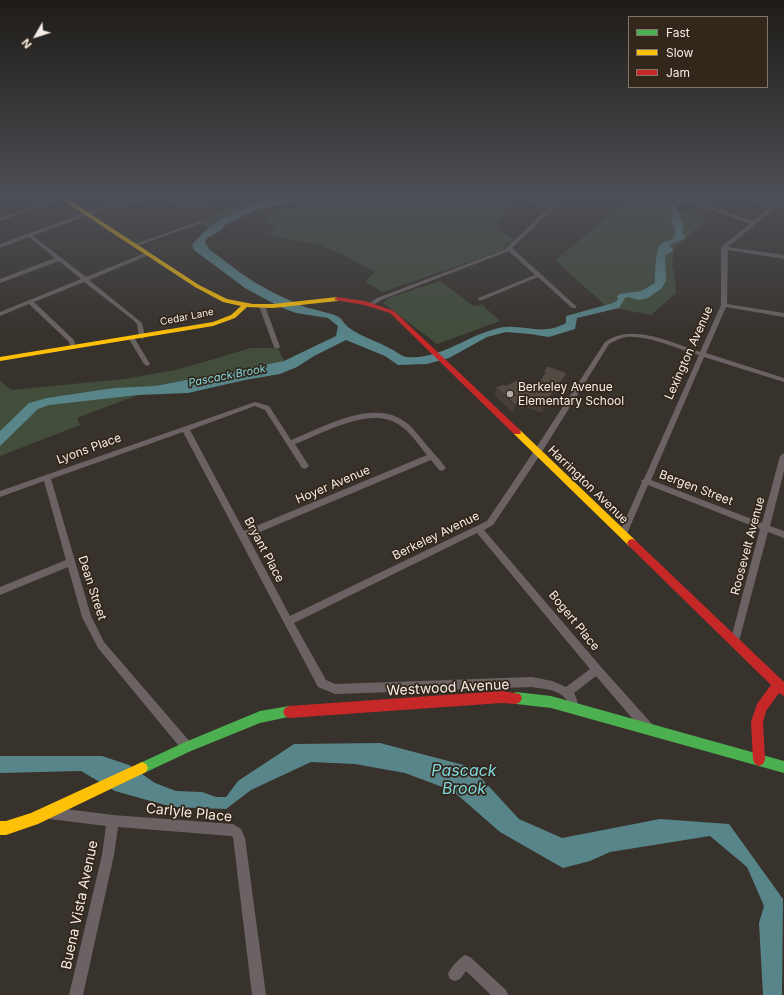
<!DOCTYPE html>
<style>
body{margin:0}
#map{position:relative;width:784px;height:995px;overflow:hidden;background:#38322c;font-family:Inter,sans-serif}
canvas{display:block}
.legend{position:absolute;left:628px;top:16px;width:140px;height:72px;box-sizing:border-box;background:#33271c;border:1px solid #81766c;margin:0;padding:5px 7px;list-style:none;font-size:12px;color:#f5ece5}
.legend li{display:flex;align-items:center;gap:8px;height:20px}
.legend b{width:20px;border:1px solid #81766c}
.north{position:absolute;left:16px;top:16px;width:40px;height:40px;-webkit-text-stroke:3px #33271c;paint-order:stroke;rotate:231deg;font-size:11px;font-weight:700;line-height:16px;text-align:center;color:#f5ece5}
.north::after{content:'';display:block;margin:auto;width:14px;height:18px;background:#f5ece5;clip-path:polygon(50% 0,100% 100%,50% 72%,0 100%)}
</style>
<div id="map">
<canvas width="784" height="995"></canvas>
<ul class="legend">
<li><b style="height:5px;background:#4caf50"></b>Fast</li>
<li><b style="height:5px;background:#ffc107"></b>Slow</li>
<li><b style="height:5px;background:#c62828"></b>Jam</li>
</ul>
<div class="north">N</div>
</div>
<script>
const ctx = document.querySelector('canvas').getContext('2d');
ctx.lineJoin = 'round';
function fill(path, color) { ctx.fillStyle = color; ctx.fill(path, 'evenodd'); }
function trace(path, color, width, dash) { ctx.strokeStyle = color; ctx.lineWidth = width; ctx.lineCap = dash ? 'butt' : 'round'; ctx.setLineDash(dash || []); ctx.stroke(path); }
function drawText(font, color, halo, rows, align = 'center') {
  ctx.font = font + ' Inter,sans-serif'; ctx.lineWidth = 3.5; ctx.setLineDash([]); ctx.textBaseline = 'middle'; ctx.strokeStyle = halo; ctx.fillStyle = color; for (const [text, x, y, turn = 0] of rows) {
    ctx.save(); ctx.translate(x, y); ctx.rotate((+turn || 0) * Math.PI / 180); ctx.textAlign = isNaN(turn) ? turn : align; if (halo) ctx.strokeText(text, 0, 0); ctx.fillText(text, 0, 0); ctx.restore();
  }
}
fill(new Path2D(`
 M102 198H144C131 203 113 207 102 198Z
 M243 198H280C252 203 232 214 207 229L202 221 229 207 243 205 238 202Z
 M345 198H559L548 209 514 199 504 208 497 225 501 232 514 239 501 251 383 292 365 282 375 272 344 255 318 245 268 235 277 229 264 221 280 211 298 206Z
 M623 198H686L677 209 708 220 693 231 674 249 672 266 675 276 676 293 651 315 606 306 555 260 629 200Z
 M440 281 473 306 482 305 500 321 437 344 383 303 389 298Z
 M251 348H278L284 361 155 386 138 395 77 418 80 425 0 456V381L11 390 124 379 176 370Z`), '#424d3c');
fill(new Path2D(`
 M280 198H307L253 211 225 225 221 230 206 239 205 242 210 250C227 262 243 276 261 286 273 293 287 299 300 305 312 310 325 311 337 316 342 318 344 324 348 327 361 337 377 341 391 349 396 351 402 357 407 357 441 360 467 335 499 328 524 323 541 337 566 323V316L613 303 618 300 617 296 620 294 641 291 655 283C655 275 655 247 662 243 665 241 669 241 672 240L676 232 671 218 675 216 669 206C675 200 681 198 690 198L674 206 684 224 682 232 686 238 671 244 670 246 673 249 672 252 665 255 666 281 662 288 648 298 639 300 628 297 625 298 619 308 577 318 575 329 549 337 530 334 506 332 487 337 449 358 427 364 398 365 385 356 346 340 314 356 297 367 280 374 245 380 188 393 138 395 49 405 38 409 0 446V431L29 403 47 398 114 388 155 386 284 361 336 336 338 326 328 318 296 313 280 307 245 288 194 250 192 245C213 218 248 204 280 198Z
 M380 743 471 767 519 819 562 838 660 819 729 824 783 899 782 995H763L759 923 764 906 747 867 710 836 610 852 590 861 563 868 500 832 453 791 405 773 355 764 311 762 251 790 226 809 172 807 115 791 81 771 0 773V756H102L129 765 155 783 176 791 202 792 216 797H226L238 781 294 744Z`), '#588589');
fill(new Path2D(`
 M58 198H64L0 221V218Z
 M145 198H152L129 205 104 209 33 236 86 277 145 253H149V255L89 280 142 323 145 337 144 338 142 339 139 337 137 324 132 319 84 282 34 302 74 340 76 347 75 348H71L69 342 29 304 0 316V312L81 279 59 261 0 283V279L55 258 29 237 0 248V244L101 207 129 203Z
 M165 198H171L192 207 212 198H218L192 210Z
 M559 198H564L512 248 576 306V308H572L538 277 482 300H478V298L535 275 509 251 381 300 375 304 370 303 377 298 504 250Z
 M745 198H752L773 205 782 198H784V201L728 247 784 255V259L728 250 727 304 784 313V317L726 307 706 353 784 378V382L704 357 651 480 762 523 780 456 784 453V471L770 526 784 531V538L768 532 738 645 735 646 732 645 730 642 760 529 648 485 626 536H620L619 534 642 482 641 481 644 479 699 355C678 349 647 335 626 337 620 338 615 341 609 344L540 455 493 525 484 530 601 667 652 724 653 728 652 732 648 733 644 732 596 676 574 693C577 699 579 705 577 712L573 713 569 712C568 708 568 702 566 699 558 689 543 689 532 687L335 694 318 687 183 432 51 479 91 616 104 642 191 743 192 747 191 751 187 752 183 751 98 648 82 617 68 567 0 595V587L66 560 44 481 0 497V491L255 402 269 406 291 440C323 427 376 396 408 424 414 429 419 436 424 442 431 451 440 459 446 468L442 471 439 470 431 460 248 537 290 616 487 521 534 451 605 342C632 322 672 343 700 352L721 305V248L723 245 750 224 686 201 690 200 753 221 770 207ZM255 406 265 410 302 468 305 469 309 466 295 444C324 433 374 403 402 427 412 434 419 446 427 455L244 531 190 430ZM477 533 590 669 566 687 552 681 532 677 335 684 326 680 294 623Z
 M200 221 204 222 137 246 132 245Z
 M262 304 265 306 280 347 279 348H275L274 347 259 306Z
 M132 337 135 339 150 364 149 365 147 366 144 364 129 339Z
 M50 807 113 815 233 824 241 829 245 838 266 995H252L233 837 231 836 118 827 114 855 83 995H69L102 855 106 826 50 819 46 817 44 813 46 809Z
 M465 955 470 957 506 990 508 995H491L466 971 460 979 455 981 450 979 448 974C451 967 458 959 465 955Z`), '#6b6363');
fill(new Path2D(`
 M516 692 551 696 784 761V773L551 708 516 704 512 702 510 698 512 694Z
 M289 706 293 708 295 712 293 716 260 723 191 751 142 774 138 772 136 768 138 764 183 743 260 711Z`), '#4caf50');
fill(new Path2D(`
 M59 198H66L199 285 227 299 253 304H273L337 297 340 299 337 301 273 308 247 307 235 318 213 326 0 361V357L213 322 231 315 241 306 223 302 195 287Z
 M517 429 520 430 635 540 637 543 635 546 632 547 629 546 514 434 513 432 514 430Z
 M142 762 146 764 148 768 146 772 38 824 6 835H0V821H6L31 813Z`), '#ffc107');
fill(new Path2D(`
 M337 297 365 301 394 311 520 430 521 432 520 434H514L390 313 364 305 335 300V298Z
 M632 539 635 540 784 682V696L779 693 766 711 763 722 765 760 763 764 759 766 755 764 753 760 751 722 757 704 771 685 629 546 627 543 629 540Z
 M502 691 520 694 522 698 520 702 516 704 502 703 289 718 285 716 283 712 285 708 289 706Z`), '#c62828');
fill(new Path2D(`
 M544 371 567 373 565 381 542 413 527 407 513 413 495 395 496 387 531 393 543 376Z`), '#47403a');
fill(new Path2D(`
 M567 373 565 381 542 413 544 405Z
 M528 399 527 407 513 413 515 405Z`), '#3a342f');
const building = new Path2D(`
 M548 366 567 373 544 405 528 399 515 405 496 387 504 384 505 386 517 380 531 393 546 372 544 371Z`);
fill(building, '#534a43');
trace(building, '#3a342f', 1);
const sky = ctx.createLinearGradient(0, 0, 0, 337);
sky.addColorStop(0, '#1f1c18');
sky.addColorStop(0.59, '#4d4f56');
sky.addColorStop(1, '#4d4f5600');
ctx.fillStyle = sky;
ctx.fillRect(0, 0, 784, 337);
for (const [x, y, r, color] of [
 [510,394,4,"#b3aba4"]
]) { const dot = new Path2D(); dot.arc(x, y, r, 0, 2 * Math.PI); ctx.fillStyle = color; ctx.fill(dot); trace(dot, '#33271c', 1.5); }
drawText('10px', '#f5ece5', '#33271c', [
 ["Cedar Lane",187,317,-11]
]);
drawText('italic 11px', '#7fd6dd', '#33271c', [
 ["Pascack Brook",227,376,-11]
]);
drawText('12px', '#f5ece5', '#33271c', [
 ["Lexington Avenue",689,353,-66],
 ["Lyons Place",89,449,-20],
 ["Hoyer Avenue",333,485,-23],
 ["Harrington Avenue",588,485,44],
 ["Bergen Street",696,488,21],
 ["Berkeley Avenue",436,536,-26],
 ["Roosevelt Avenue",748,546,-75],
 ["Bryant Place",264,550,62],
 ["Dean Street",92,588,72],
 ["Bogert Place",574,621,51]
]);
drawText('12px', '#f5ece5', '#33271c', [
 ["Berkeley Avenue",518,387],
 ["Elementary School",518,401]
], 'left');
drawText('14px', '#f5ece5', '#33271c', [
 ["Westwood Avenue",448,688,-3],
 ["Carlyle Place",189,813,6],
 ["Buena Vista Avenue",80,905,-78]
]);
drawText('italic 16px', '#7fd6dd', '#33271c', [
 ["Pascack",464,771],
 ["Brook",464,789]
]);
</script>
